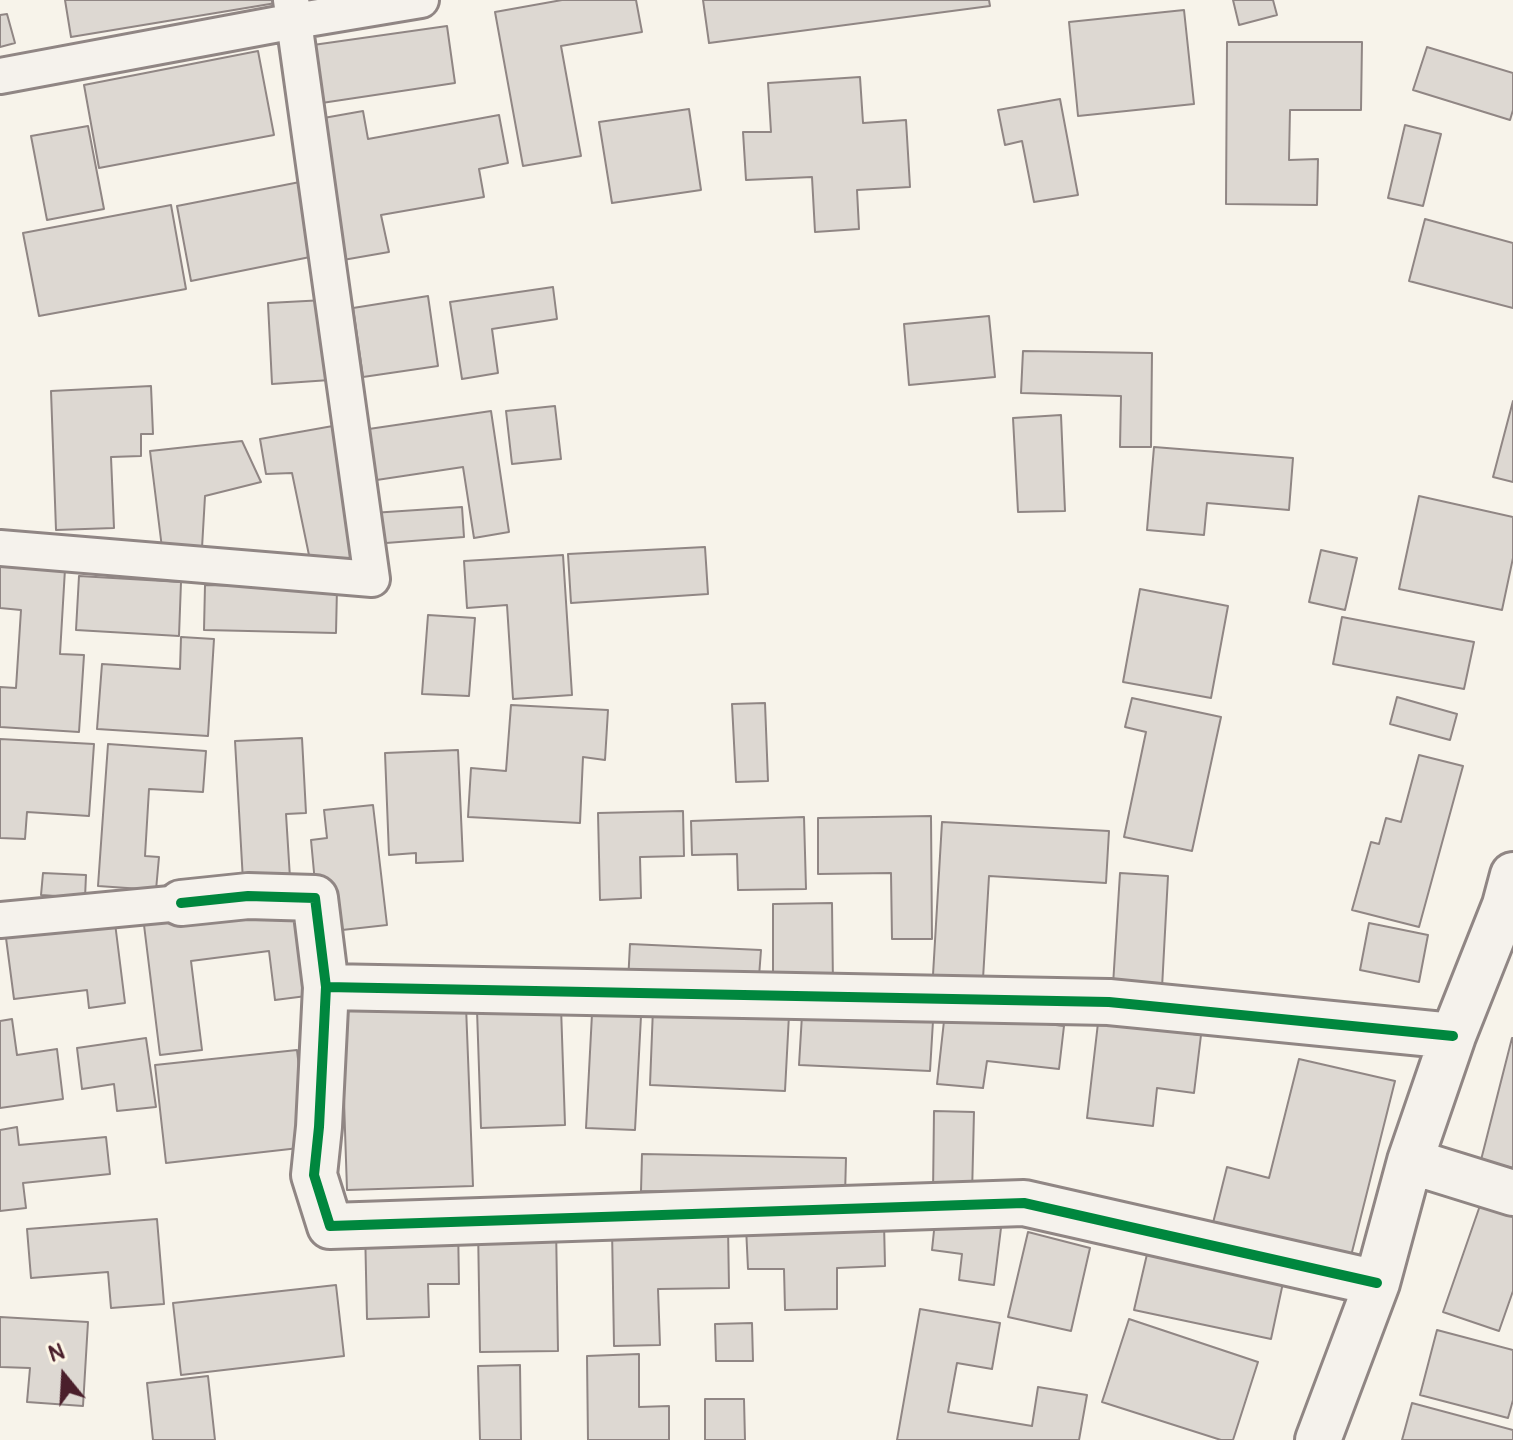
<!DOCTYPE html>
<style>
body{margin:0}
#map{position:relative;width:1513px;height:1440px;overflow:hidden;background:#f7f3ea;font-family:Pangolin,sans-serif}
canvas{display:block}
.north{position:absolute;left:24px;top:1336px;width:80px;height:80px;-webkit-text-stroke:6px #fcf5e5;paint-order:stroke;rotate:342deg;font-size:22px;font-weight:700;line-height:32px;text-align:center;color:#4a1f2b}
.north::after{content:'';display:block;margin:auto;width:28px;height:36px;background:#4a1f2b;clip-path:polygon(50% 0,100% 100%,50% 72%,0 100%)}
</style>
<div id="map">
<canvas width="1513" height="1440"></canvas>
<div class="north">N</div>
</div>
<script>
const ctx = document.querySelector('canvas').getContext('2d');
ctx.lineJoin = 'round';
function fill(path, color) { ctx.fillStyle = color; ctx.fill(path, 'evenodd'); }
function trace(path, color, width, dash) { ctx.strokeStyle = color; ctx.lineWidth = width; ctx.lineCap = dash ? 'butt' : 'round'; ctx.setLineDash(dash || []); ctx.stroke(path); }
const building = new Path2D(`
 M65 0H275L276 3 71 37Z
 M562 0H636L642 32 561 46 581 156 523 166 495 12Z
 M703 0H989L990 6 709 43Z
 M1233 0H1273L1277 15 1239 25Z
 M1184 10 1194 104 1078 116 1069 22Z
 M7 14 15 43 0 47V15Z
 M447 26 455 83 315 104 306 46Z
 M1227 42H1362L1361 110H1290L1289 160 1318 159 1317 205 1226 204Z
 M1427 47 1513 73V110L1510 120 1413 90Z
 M258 51 274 135 99 168 84 85Z
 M860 77 863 123 906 120 910 187 857 190 859 229 815 232 812 177 746 180 743 132H771L768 83Z
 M1060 99 1078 195 1034 202 1022 141 1005 145 998 110Z
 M689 109 701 190 612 203 599 122Z
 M363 111 368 139 499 115 508 163 479 169 484 197 381 215 389 252 343 260 318 119Z
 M1405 125 1441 134 1423 206 1388 198Z
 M88 126 104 209 47 220 31 136Z
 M305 181 320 255 191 281 177 206Z
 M171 205 186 289 39 316 23 233Z
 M1425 219 1513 243V308L1409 281Z
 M553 287 557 319 492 329 498 373 462 379 450 302Z
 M428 296 438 366 363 377 353 308Z
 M325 300 330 380 272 384 268 303Z
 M989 316 995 377 909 385 904 324Z
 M1023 351 1152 353 1151 447H1120L1121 396 1021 393Z
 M151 386 153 434H141V456L111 457 114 528 56 530 51 391Z
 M1513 401V482L1493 477Z
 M555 406 561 459 512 464 506 411Z
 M491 411 509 532 474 538 463 467 370 481 362 430Z
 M1061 415 1065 511 1018 512 1013 418Z
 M344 424 355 487 342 491 352 561 310 560 292 473 266 474 260 439Z
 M242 441 261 482 205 496 202 548H162L150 451Z
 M1154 447 1293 458 1289 510 1207 503 1204 535 1147 530Z
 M1419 496 1513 517V558L1502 610 1399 589Z
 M462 507 464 537 373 544 372 513Z
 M705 547 708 594 571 603 568 554Z
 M1321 550 1357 558 1345 610 1309 602Z
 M563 555 572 695 513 699 507 605 467 608 464 561Z
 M0 565 65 569 60 654 84 655 79 732 0 727V687L16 688 21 610 0 608Z
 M79 576 181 582 179 636 76 630Z
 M205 585 337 588 336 633 204 630Z
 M1140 589 1228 606 1211 698 1123 682Z
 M428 615 475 618 469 696 422 694Z
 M1342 617 1474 642 1464 689 1333 664Z
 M181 637 214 639 208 736 97 729 102 664 180 669Z
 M1397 697 1457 714 1450 740 1390 724Z
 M1132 698 1221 717 1192 851 1124 837 1146 732 1125 727Z
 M765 703 768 781 736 782 732 704Z
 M511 705 608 710 605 760 583 757 580 823 468 817 471 768 506 771Z
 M302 738 306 813 286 814 290 878 243 881 235 741Z
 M0 739 94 744 89 816 27 812 25 839 0 838Z
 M108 744 206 751 203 792 149 789 145 856 159 857 156 890 98 886Z
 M458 750 463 861 416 863V853L389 855 385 753Z
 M1419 755 1463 766 1419 927 1352 910 1371 842 1379 844 1386 818 1401 822Z
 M373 805 387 925 333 931 328 881 315 883 311 840 327 838 324 810Z
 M683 811 684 856 640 857 641 898 600 900 598 813Z
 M931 816 932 939H892L891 873 818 874V818Z
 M804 817 806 889 738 890 737 854 692 855 691 821Z
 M942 822 1109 831 1106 883 989 876 983 979 933 975Z
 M43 873 86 875 85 898 41 895Z
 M1120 873 1168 876 1162 988 1113 985Z
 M310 903 322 994 275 1000 269 951 191 961 202 1050 160 1055 144 925Z
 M832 903 833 986 773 987V904Z
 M115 923 125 1003 89 1008 87 990 14 999 6 938Z
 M1369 923 1428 935 1419 982 1360 970Z
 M630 944 761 950 758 990 628 983Z
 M466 1006 473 1186 347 1190 341 1011Z
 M561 1007 565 1125 481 1128 477 1010Z
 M653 1008 789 1015 785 1091 650 1085Z
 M945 1012 1064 1026 1059 1069 987 1061 983 1088 937 1084Z
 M592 1014 641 1016 635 1130 586 1128Z
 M802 1015 933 1021 930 1071 799 1065Z
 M12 1019 17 1055 57 1049 63 1099 0 1108V1021Z
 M1098 1023 1201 1035 1194 1093 1157 1088 1153 1126 1087 1118Z
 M146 1038 156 1107 117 1111 114 1084 82 1089 77 1048Z
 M1512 1038H1513V1168L1481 1160Z
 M297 1050 308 1147 166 1163 155 1065Z
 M1299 1059 1395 1081 1351 1256 1213 1223 1227 1167 1269 1178Z
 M934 1111 974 1112 972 1195 933 1194Z
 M17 1127 19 1145 106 1137 110 1174 23 1183 26 1208 0 1211V1130Z
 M642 1154 846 1158 845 1196 641 1191Z
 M1484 1194 1513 1204V1291L1499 1331 1443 1312Z
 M157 1219 164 1304 111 1308 108 1272 31 1278 27 1229Z
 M935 1221 1001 1228 994 1285 959 1280 962 1254 932 1250Z
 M884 1223 885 1266 837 1268V1309L785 1310 784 1269H748L746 1227Z
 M458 1224 459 1284H428L429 1317 367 1319 365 1227Z
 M556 1224 558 1351 480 1352 478 1226Z
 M728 1226 729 1288 658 1289 660 1345 614 1346 612 1229Z
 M1028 1232 1090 1248 1071 1331 1008 1317Z
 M1148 1250 1284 1278 1271 1339 1134 1310Z
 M336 1285 344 1356 181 1375 173 1303Z
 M920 1309 1000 1323 992 1369 957 1363 948 1412 1032 1426 1038 1387 1087 1395 1079 1440H897Z
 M0 1317 88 1322 83 1406 27 1402 30 1368 0 1367Z
 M1129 1319 1258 1362 1233 1440H1221L1102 1402Z
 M752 1323 753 1361H716L715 1324Z
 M1437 1330 1513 1350V1400L1508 1418 1420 1395Z
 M639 1354V1407L669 1406V1440H588L587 1356Z
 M520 1365 521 1440H480L478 1366Z
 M208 1376 215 1440H153L147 1383Z
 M705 1399H744L745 1440H705Z
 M1412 1403 1513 1430V1440H1402Z`);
fill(building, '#ddd8d2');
trace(building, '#908684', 2);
const lane = new Path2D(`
 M0 76 295 21 421 0
 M0 548 372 579 291 0
 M0 920 181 903`);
const street = new Path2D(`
 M181 903 248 896 315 898 326 987 319 1127 314 1175 330 1226 1024 1203 1377 1283
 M326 987 1109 1002 1453 1036
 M1410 1161 1513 1193
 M1318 1440 1377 1283 1410 1161 1453 1036 1505 905 1513 875`);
trace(lane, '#908684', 40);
trace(street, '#908684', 50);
trace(lane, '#f5f2ec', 34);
trace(street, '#f5f2ec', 44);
trace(new Path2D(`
 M181 903 248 896 315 898 326 987 319 1127 314 1175 330 1226 1024 1203 1377 1283
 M326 987 1109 1002 1453 1036`), '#00873e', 10);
</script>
